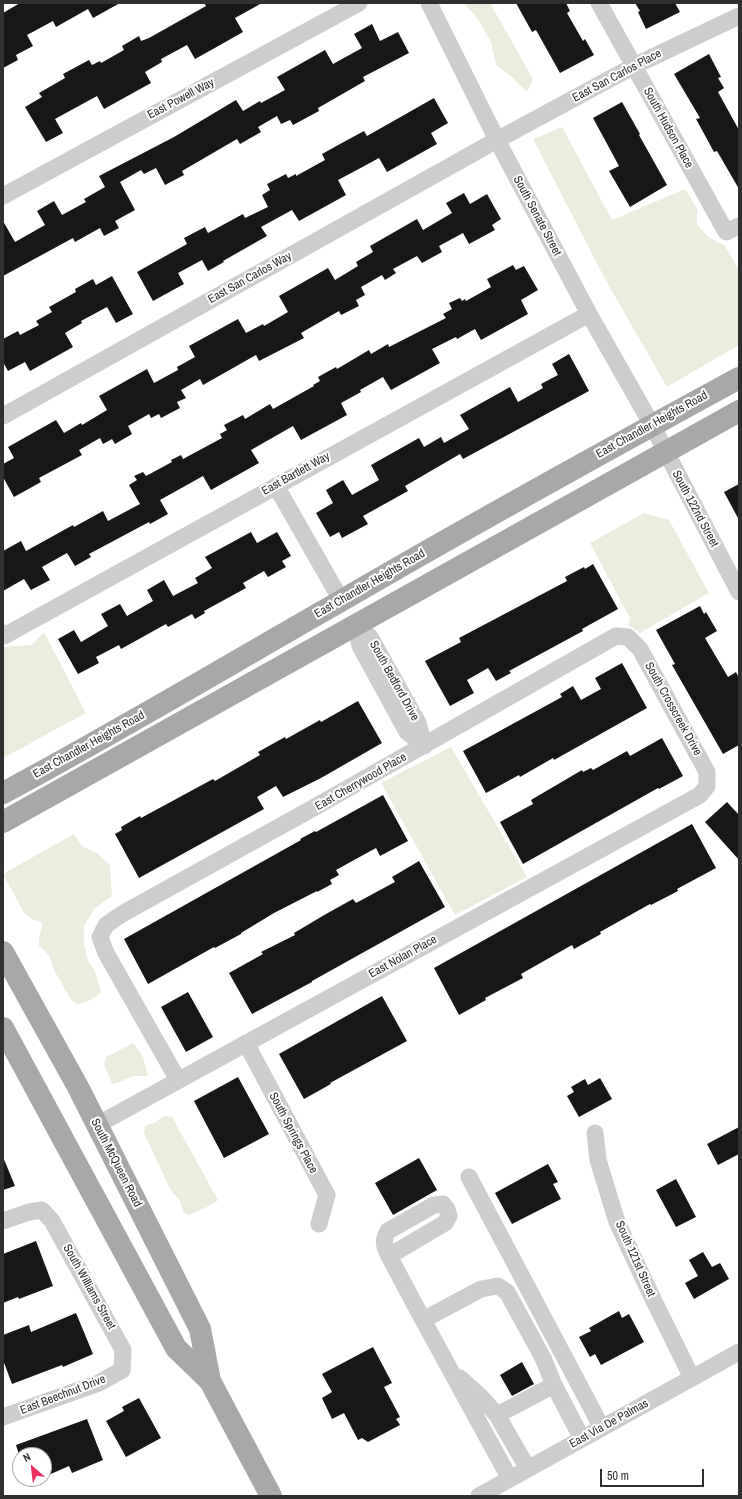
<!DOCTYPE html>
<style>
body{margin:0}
#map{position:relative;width:742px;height:1499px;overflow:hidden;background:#fff;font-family:"Archivo Narrow",sans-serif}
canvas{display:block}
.frame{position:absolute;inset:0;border:4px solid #303030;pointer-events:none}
.north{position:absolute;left:12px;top:1447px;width:40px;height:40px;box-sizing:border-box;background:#fff;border:1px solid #acacac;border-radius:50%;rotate:332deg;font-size:11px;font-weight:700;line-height:16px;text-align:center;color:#303030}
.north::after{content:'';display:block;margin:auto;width:14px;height:18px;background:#ea2f5e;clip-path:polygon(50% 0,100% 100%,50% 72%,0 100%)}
.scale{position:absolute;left:600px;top:1469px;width:104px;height:18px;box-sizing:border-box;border:2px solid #303030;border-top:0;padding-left:5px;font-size:12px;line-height:14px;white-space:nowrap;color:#303030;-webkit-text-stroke:3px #fff;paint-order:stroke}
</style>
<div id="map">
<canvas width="742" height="1499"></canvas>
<div class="frame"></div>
<div class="north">N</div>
<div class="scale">50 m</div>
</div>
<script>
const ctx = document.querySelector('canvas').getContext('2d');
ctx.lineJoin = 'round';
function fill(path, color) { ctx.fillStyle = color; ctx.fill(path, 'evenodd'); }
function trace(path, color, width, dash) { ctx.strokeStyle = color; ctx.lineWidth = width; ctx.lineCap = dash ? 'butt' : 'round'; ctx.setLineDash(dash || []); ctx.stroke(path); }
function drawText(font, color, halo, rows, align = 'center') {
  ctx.font = font + ' "Archivo Narrow",sans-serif'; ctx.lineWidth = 4; ctx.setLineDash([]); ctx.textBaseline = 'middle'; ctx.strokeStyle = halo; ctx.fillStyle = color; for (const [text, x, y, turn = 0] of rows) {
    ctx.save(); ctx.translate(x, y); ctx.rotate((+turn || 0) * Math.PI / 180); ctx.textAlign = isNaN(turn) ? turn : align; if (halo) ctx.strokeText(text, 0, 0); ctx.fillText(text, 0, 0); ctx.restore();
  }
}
fill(new Path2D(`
 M464 3H490L533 79 527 92 512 77 496 65 491 42 478 19Z
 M562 127 612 220 685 189 697 208V224L708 237 725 246 739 270V345L667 387 605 279 533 139Z
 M644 513 669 520 709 593 640 633 628 625 630 618 590 543Z
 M44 632 86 713 3 758V647L32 645Z
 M451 747 527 877 455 915 381 783Z
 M74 834 83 847 97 853 110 865 112 896 95 908 84 926V944L88 961 95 971 101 992C95 999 86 1003 77 1004L71 1000 54 970 49 955 39 946V940L42 925 41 922 34 920 24 913 4 876 6 872Z
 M133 1043 143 1057 148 1076H132L120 1082 112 1084 104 1064 106 1057Z
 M164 1116 172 1117 218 1200C212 1206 198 1211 189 1215L183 1212 180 1201 170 1189 144 1133 145 1126 156 1122Z`), '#e9eddd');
fill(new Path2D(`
 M20 3H120L93 18 88 9 56 27 53 21 27 35 33 46 16 55 18 60 3 68V13Z
 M204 3H262L235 18 243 32 213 49 195 59 187 45 161 59 162 62 145 72 151 83 104 109 97 96 55 119 63 133 46 142 25 107 42 97 39 93 65 78 63 74 89 60 92 65 100 61 101 63 124 50 122 46 139 36 141 41 149 38 206 6Z
 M516 3H566L570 11 567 13 583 41 585 39 594 55 560 73 536 30 532 32Z
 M635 3H675L680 12 646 29 638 12 640 11Z
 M372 24 380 41 398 32 409 53 363 77 365 81 318 108 319 111 293 125 290 120 281 124 277 116 258 127 261 132 240 144 237 139 182 171 184 175 165 185 156 168 144 174 141 170 120 182 135 210 115 221 119 228 104 236 100 228 75 242 73 238 3 276V221L15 242 45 225 37 211 54 201 62 215 86 202 84 199 105 187 99 176 174 137 236 100 243 111 260 101 261 103 285 90 277 77 325 50 333 64 362 48 354 34Z
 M709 54 721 77 718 78 724 88 718 92 739 130V189L717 151 714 152 696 119 700 118 674 74Z
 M434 98 448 123 431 133 437 144 387 172 379 158 355 171 338 180 346 195 299 221 292 210 261 227 267 236 223 261 224 262 208 271 202 260 178 273 184 284 153 301 137 272 187 244 184 238 205 227 208 233 243 214 245 218 268 207 262 195 270 190 267 184 286 174 288 178 296 174V176L325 160 322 154 340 144 364 131 367 136Z
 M622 102 640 134 639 135 667 185 630 207 609 171 619 166 593 118Z
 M464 193 470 204 487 194 501 219 492 225 495 230 469 244 463 233 439 246 442 252 422 263 417 256 393 269 396 273 385 280 382 275 361 287 365 295 356 300 359 306 341 315 339 311 301 333 304 338 259 361 256 355 203 385 200 379 181 390 186 398 177 402 180 408 161 418 159 414 151 418 149 414 128 426 132 434 115 444 112 439 103 444 100 438 79 450 82 455 39 478 41 482 14 497 3 477V464L14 458 8 447 56 420 64 433 81 423 82 425 107 410 99 396 147 369 154 383 178 370 177 367 195 357 189 346 238 319 246 333 263 324 264 326 288 312 279 296 328 268 335 280 358 266 356 262 373 252 370 246 417 219 423 230 452 213 446 203Z
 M513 265 516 270 524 266 538 290 521 300 528 314 481 340 475 329 457 339 456 337 432 349 440 363 391 390 383 377 360 390 361 392 341 403 347 415 301 440 293 426 251 450 259 463 211 490 203 476 160 500 168 514 150 524 149 522 89 554 91 557 75 566 67 553 42 567 50 580 31 590 24 579 3 591V551L21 541 26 551 73 525 74 527 103 511 108 521 140 504 129 485 137 480 134 476 143 472 146 476 172 462 171 460 181 455 183 459 222 438 220 434 227 430 224 425 243 415 245 419 270 404 273 409 314 386 313 385 320 381 318 377 336 367 337 369 369 350 371 354 388 344 389 347 446 318 443 314 452 309 449 303 460 298 462 301 465 299 466 301 491 287 487 279Z
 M112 276 133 314 116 323 107 307 81 321 82 323 65 333 73 347 30 371 25 362 8 371 3 362V339L18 331 20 335 39 325 36 321 52 312 49 307 76 292 75 289 93 279 96 285Z
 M569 354 589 391 463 459 460 454 405 486 408 491 363 516 368 524 342 538 339 532 330 537 316 513 333 503 326 490 343 480 352 495 379 480 371 465 419 438 424 447 441 437 444 443 469 429 460 415 510 387 518 402 543 388 541 384 558 375 552 364Z
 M739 484V520L724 492Z
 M251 532 257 543 277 532 291 556 282 561 286 567 268 577 264 571 243 583 246 588 204 611 205 613 195 619 192 614 168 627 166 624 121 649 119 645 96 657 99 663 78 674 58 639 74 630 81 642 108 626 101 614 120 604 127 616 153 601 147 590 164 580 173 596 198 583 195 578 212 568 205 557Z
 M593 564 618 609 582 629 583 631 509 671 511 673 496 681 488 668 467 680 474 693 450 706 425 661 461 642 459 638 567 581 565 577 584 567 585 569Z
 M700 606 704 614 706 612 717 631 705 638 728 677 736 672 739 678V745L723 754 672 665 675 664 656 630Z
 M622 663 647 708 554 760 553 758 520 777 519 775 486 793 463 751 562 697 560 694 573 686 581 700 601 689 595 678Z
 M358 701 382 743 321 778 283 797 276 786 257 797 264 809 139 878 115 834 122 830 121 827 140 816 141 818 213 779 215 781 260 755 258 752 285 737 286 739 320 720 321 722Z
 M662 738 683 776 659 789 658 788 523 864 500 822 533 804 531 800 582 770 583 772 591 768 593 770 627 751 630 756Z
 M383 795 408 841 380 856 376 848 336 870 339 875 330 880 332 884 317 892V891L274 913 241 933V934L215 948 214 947 148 984 124 939 301 840 300 839 315 831 316 832Z
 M727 802 739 815V860L705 822Z
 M692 824 716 868 677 889 678 891 651 905 650 904 600 932 601 934 574 949 572 945 521 974 523 978 485 998 486 1000 459 1015 434 968Z
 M419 861 445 907 312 981V982L252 1014 229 973 263 954 261 952 295 935 294 933 326 914 353 899 356 903 395 882 392 877Z
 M188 992 213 1037 186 1052 161 1007Z
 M382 996 407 1041 330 1083 331 1084 304 1099 279 1054Z
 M238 1077 269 1134 224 1158 194 1101Z
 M600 1078 612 1099 579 1117 567 1096 574 1092 571 1087 585 1079 588 1085Z
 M739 1127V1154L718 1165 707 1144Z
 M3 1157 15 1186 3 1190Z
 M419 1158 437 1190 393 1215 375 1183Z
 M548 1164 558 1182 553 1184 561 1199 512 1224 495 1193Z
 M676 1179 696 1217 676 1227 656 1190Z
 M36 1241 53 1286 19 1299 18 1297 3 1303V1254Z
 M703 1252 712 1267 720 1263 729 1279 694 1299 685 1283 698 1276 689 1260Z
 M619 1311 622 1318 629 1314 644 1342 601 1365 595 1354 590 1357 579 1337 591 1331 589 1328Z
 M76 1313 93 1354 63 1367 62 1365 12 1384 3 1360V1335L29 1325 31 1332Z
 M373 1347 392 1383 384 1387 400 1417 396 1419 400 1425 368 1442 362 1438 358 1440 344 1413 332 1419 322 1398 332 1392 322 1374Z
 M522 1362 534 1384 512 1396 500 1375Z
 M139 1398 161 1438 126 1457 106 1421 124 1411 122 1407Z
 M87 1419 103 1460 72 1473 69 1466 44 1477V1455H19L16 1445Z`), '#171717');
trace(new Path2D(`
 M429 3 497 140 589 314 652 425 739 592
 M599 3 726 232 739 226
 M3 196 359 3
 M3 416 497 140 634 66 739 16
 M276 486 341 600
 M356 625 360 646 407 732 424 746
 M356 625 370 637 418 723 424 746
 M3 633 4 636 589 314
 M246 1043 327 1195 319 1224
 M97 1125 700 795 707 786V772L640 649 628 637 616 636 315 807 122 914 106 925 100 937 106 953 178 1080
 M595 1133 598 1160 617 1222 653 1299 692 1378
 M469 1177 602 1428
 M3 1221 29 1212 42 1210 52 1221 123 1350 122 1370 99 1383 3 1417
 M389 1256 445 1223 449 1216 447 1209 443 1204 434 1205 388 1231C382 1241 384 1246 389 1256L423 1320
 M460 1378 480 1396 497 1415 554 1385
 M497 1415 528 1469
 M510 1479 423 1320 481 1289 498 1286 507 1292 543 1358 554 1385 582 1439
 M479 1496 739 1352`), '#cdcdcd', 17);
trace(new Path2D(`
 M3 793C117 732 227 666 339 602 471 525 605 451 739 378
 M3 822 739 411
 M3 952 78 1087 200 1329 210 1381 271 1496
 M3 1028 176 1348 210 1381`), '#a8a8a8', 22);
drawText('12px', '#303030', '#fff', [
 ["East San Carlos Place",617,76,-28],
 ["East Powell Way",181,99,-28],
 ["South Hudson Place",668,128,61],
 ["South Senate Street",537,216,62],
 ["East San Carlos Way",250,278,-29],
 ["East Chandler Heights Road",652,425,-29],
 ["East Bartlett Way",296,474,-29],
 ["South 122nd Street",695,509,62],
 ["East Chandler Heights Road",370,584,-30],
 ["South Bedford Drive",394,681,61],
 ["South Crosscreek Drive",673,709,61],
 ["East Chandler Heights Road",89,745,-29],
 ["East Cherrywood Place",361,782,-30],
 ["East Nolan Place",403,957,-29],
 ["South Springs Place",293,1133,62],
 ["South McQueen Road",116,1163,63],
 ["South 121st Street",635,1259,66],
 ["South Williams Street",89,1287,61],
 ["East Beechnut Drive",63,1395,-21],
 ["East Via De Palmas",609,1424,-29]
]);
</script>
